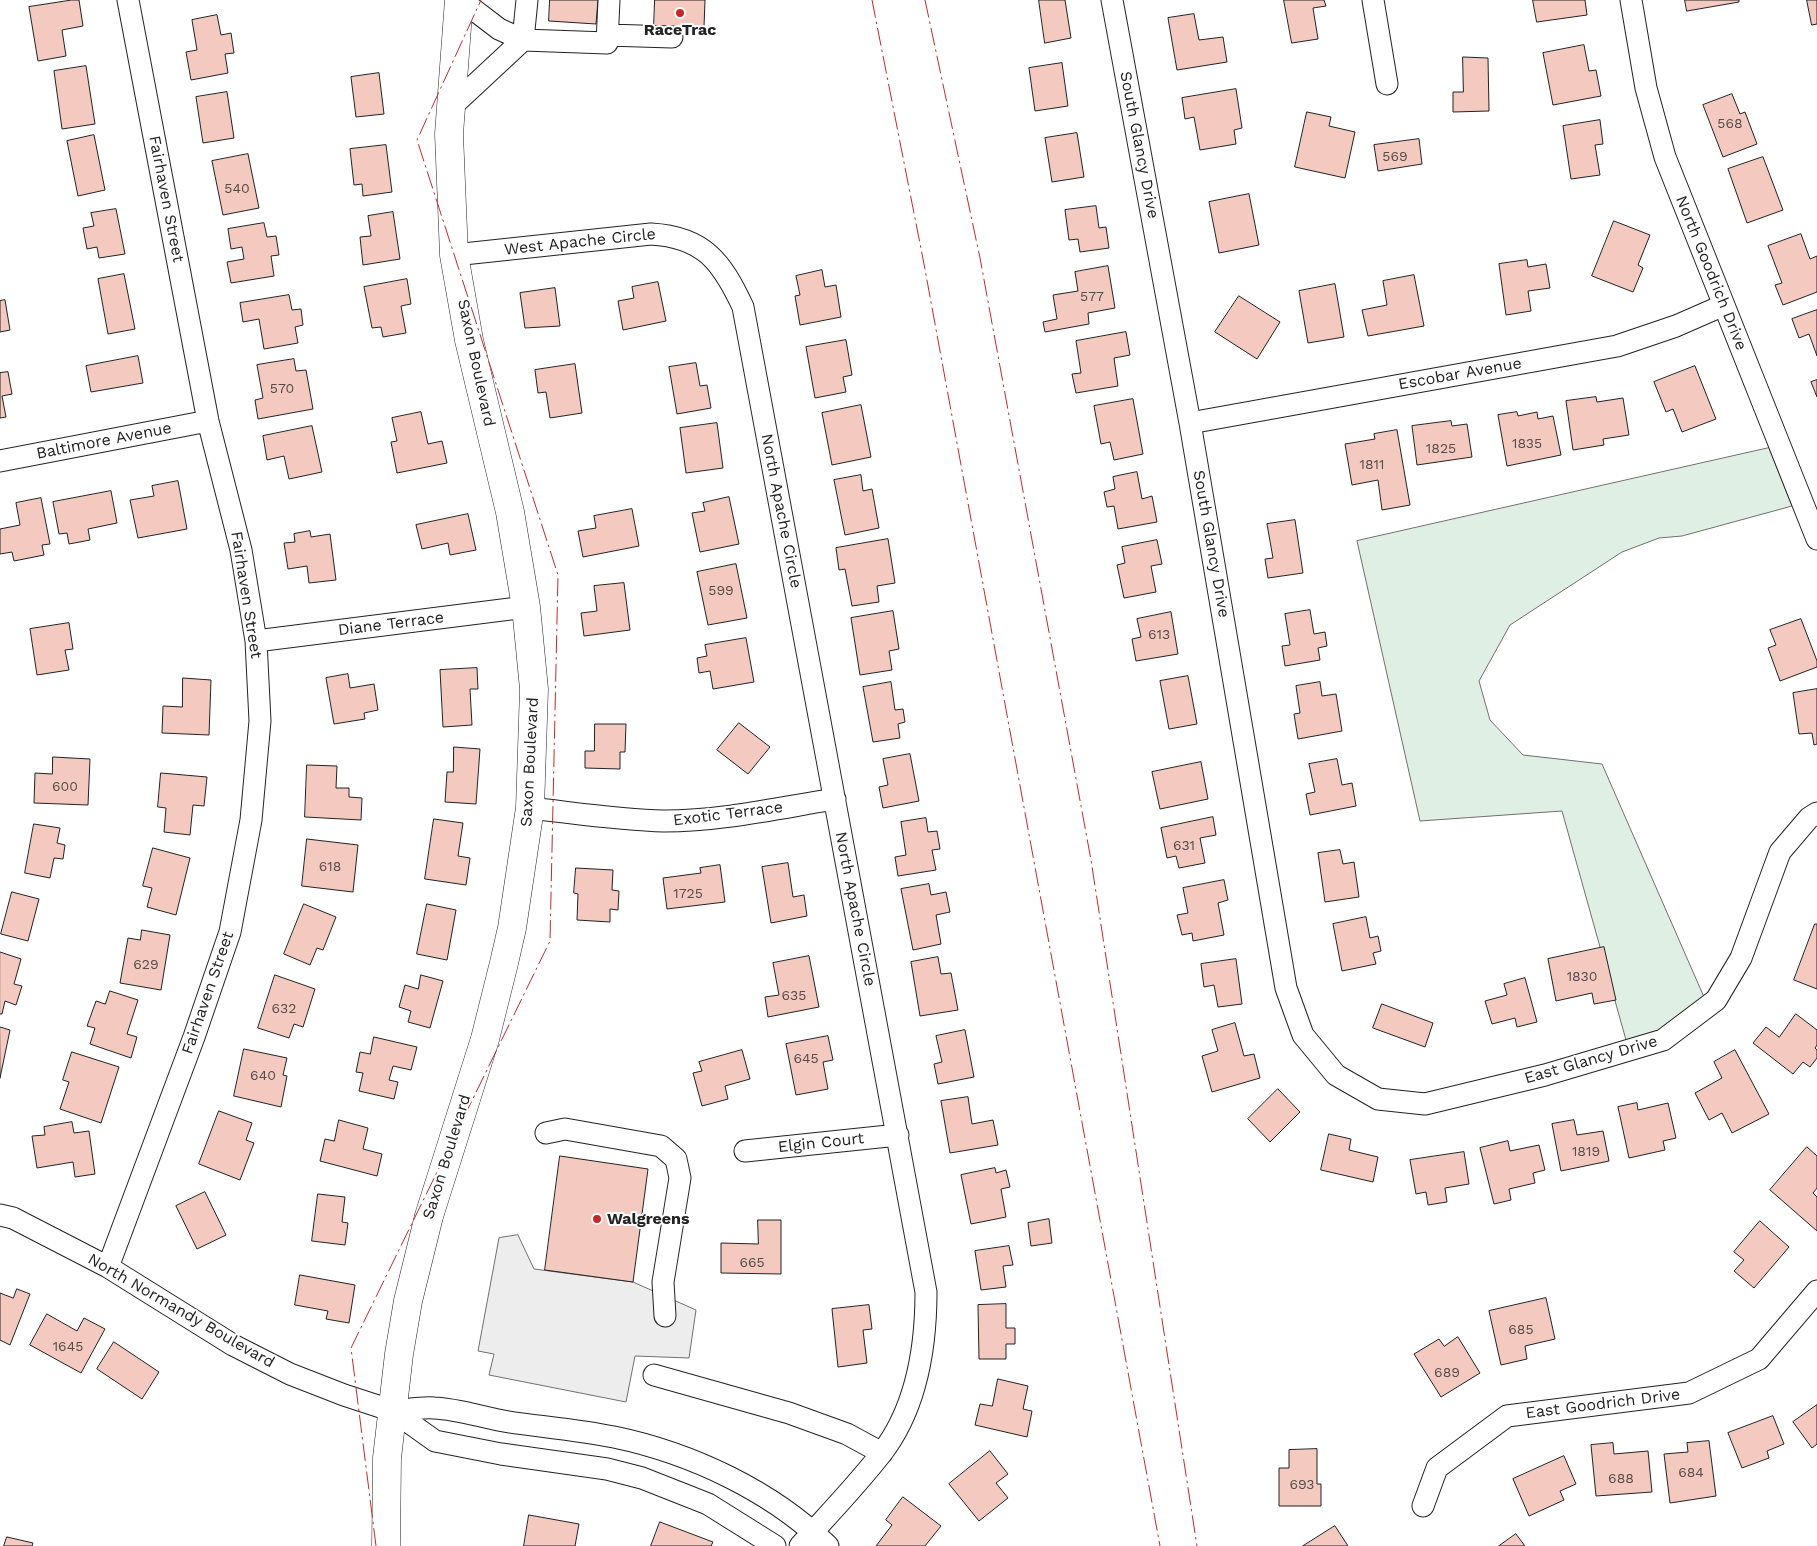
<!DOCTYPE html>
<style>
body{margin:0}
canvas{display:block;background:#fff}
</style>
<canvas width="1817" height="1546"></canvas>
<script>
const ctx = document.querySelector('canvas').getContext('2d');
ctx.lineJoin = 'round';
function fill(path, color) { ctx.fillStyle = color; ctx.fill(path, 'evenodd'); }
function trace(path, color, width, dash) { ctx.strokeStyle = color; ctx.lineWidth = width; ctx.lineCap = dash ? 'butt' : 'round'; ctx.setLineDash(dash || []); ctx.stroke(path); }
function drawText(font, color, halo, rows, align = 'center') {
  ctx.font = font + ' "Work Sans",sans-serif'; ctx.lineWidth = 4; ctx.setLineDash([]); ctx.textBaseline = 'middle'; ctx.strokeStyle = halo; ctx.fillStyle = color; for (const [text, x, y, turn = 0] of rows) {
    ctx.save(); ctx.translate(x, y); ctx.rotate((+turn || 0) * Math.PI / 180); ctx.textAlign = isNaN(turn) ? turn : align; if (halo) ctx.strokeText(text, 0, 0); ctx.fillText(text, 0, 0); ctx.restore();
  }
}
const green = new Path2D(`
 M1769 448 1792 506 1682 536 1659 538 1622 552 1510 625 1479 681 1490 720 1523 755 1602 764 1704 997 1658 1031 1626 1040 1562 811 1420 821 1357 541Z`);
fill(green, '#e0efe3');
trace(green, '#6f6f6f', 1);
const parking = new Path2D(`
 M518 1235 534 1269 633 1282 696 1310 689 1358 635 1356 626 1402 489 1375 494 1354 478 1351 499 1238Z`);
fill(parking, '#ededed');
trace(parking, '#6f6f6f', 1);
const building = new Path2D(`
 M72 0H79L83 26 62 30 66 56 38 61 29 7Z
 M550 0H598L596 24 549 21Z
 M655 0H705L704 27 654 26Z
 M1039 0H1065L1071 38 1045 43Z
 M1284 0H1324L1326 6 1313 8 1318 39 1292 43Z
 M1533 0H1585L1587 15 1537 22Z
 M1685 0H1739V2L1687 11Z
 M1807 0H1817V24L1812 25Z
 M1194 14 1199 40 1223 37 1227 62 1177 70 1168 18Z
 M217 15 221 35 231 33 234 53 225 54 228 73 191 80 186 52 197 50 192 20Z
 M1584 45 1589 71 1596 70 1601 96 1553 105 1543 53Z
 M1463 57 1488 58 1489 111 1453 112V92H1463Z
 M1062 63 1068 106 1035 111 1029 68Z
 M86 66 95 124 62 129 54 71Z
 M379 73 384 114 356 117 351 77Z
 M1236 89 1242 128 1234 130 1236 144 1200 150 1194 117 1185 119 1182 98Z
 M227 92 234 138 203 143 196 97Z
 M1732 94 1740 114 1745 112 1757 144 1723 157 1703 105Z
 M1307 112 1331 117 1329 126 1355 132 1345 178 1295 167Z
 M1600 120 1603 144 1595 145 1600 175 1571 179 1563 126Z
 M1077 133 1084 177 1052 182 1045 138Z
 M94 135 105 190 78 196 67 141Z
 M1419 139 1422 164 1378 171 1374 145Z
 M386 145 392 192 363 196 362 184 354 185 350 149Z
 M248 154 259 208 223 215 212 161Z
 M1763 157 1783 210 1747 223 1728 169Z
 M1249 194 1259 245 1219 253 1209 202Z
 M1096 206 1099 228 1106 227 1109 248 1080 252 1078 239 1069 240 1065 210Z
 M116 209 125 254 99 258 97 247 87 249 83 228 94 226 91 213Z
 M393 212 400 259 363 265 360 237 371 236 368 216Z
 M1614 221 1650 235 1638 265 1643 268 1633 292 1592 276Z
 M264 223 267 237 276 236 279 255 271 256 274 276 231 283 227 262 244 259 242 247 231 249 228 229Z
 M1801 234 1810 259 1817 256V292L1783 305 1775 285 1782 283 1768 246Z
 M1527 260 1528 267 1546 264 1550 288 1528 291 1531 311 1506 315 1499 264Z
 M1108 266 1115 308 1088 313 1089 324 1045 332 1043 322 1057 319 1053 295 1078 291 1075 272Z
 M822 270 825 287 836 285 841 317 800 325 795 296 800 295 796 276Z
 M124 274 135 329 108 334 98 279Z
 M1414 275 1424 326 1368 336 1362 310 1387 305 1383 281Z
 M407 279 411 304 401 306 406 333 383 337 381 327 372 328 364 287Z
 M658 282 666 321 623 330 618 301 634 298 632 287Z
 M1335 284 1344 337 1308 343 1299 291Z
 M555 288 560 326 525 328 520 293Z
 M289 295 292 310 301 309 303 325 295 327 298 343 264 349 259 319 243 322 240 303Z
 M1239 296 1280 322 1257 359 1215 332Z
 M5 300 10 330 0 332V301Z
 M1817 310V356L1809 334 1799 338 1792 319Z
 M1126 332 1130 355 1114 358 1118 386 1076 393 1072 374 1081 373 1076 341Z
 M846 340 852 375 843 377 846 392 815 398 806 347Z
 M138 356 143 383 91 392 86 366Z
 M294 359 296 371 306 370 313 409 258 419 255 400 263 398 257 365Z
 M696 363 700 386 707 385 711 408 677 414 669 367Z
 M575 364 582 413 550 418 546 392 538 393 535 370Z
 M1695 366 1716 419 1682 432 1673 409 1666 412 1654 382Z
 M8 372 12 394 2 396 6 417 0 418V373Z
 M1817 380V397L1811 382Z
 M1596 397 1597 402 1623 398 1629 435 1603 439 1604 445 1573 450 1566 401Z
 M1133 399 1143 454 1114 460 1110 442 1101 444 1094 406Z
 M861 405 871 457 832 465 822 413Z
 M421 412 428 444 442 441 447 463 397 473 391 442 397 441 392 418Z
 M1517 412 1518 416 1537 412 1538 419 1553 416 1561 455 1507 466 1498 415Z
 M1451 421 1452 426 1467 424 1472 457 1417 465 1412 426Z
 M717 423 723 468 686 473 680 428Z
 M312 426 322 472 289 479 284 456 267 460 263 436Z
 M1397 430 1410 505 1382 510 1378 480 1352 485 1345 444 1375 439 1374 434Z
 M1137 472 1142 499 1152 496 1157 522 1118 529 1114 506 1107 507 1104 492 1115 489 1113 477Z
 M861 475 863 491 872 489 879 528 845 535 834 480Z
 M178 481 187 529 138 538 130 500 154 496 152 486Z
 M111 491 117 523 88 529 90 540 69 544 67 533 59 534 53 502Z
 M729 497 739 544 700 552 692 513 705 511 703 503Z
 M41 498 50 544 42 545 44 555 14 561 12 552 0 554V529L20 525 16 503Z
 M632 509 639 546 583 557 578 531 596 528 594 516Z
 M468 514 476 550 450 555 448 543 422 549 416 525Z
 M1295 520 1303 573 1268 578 1265 559 1273 558 1267 524Z
 M310 531 311 537 330 534 336 580 309 583 307 566 288 569 284 543 295 542 294 534Z
 M888 539 895 583 877 586 879 602 852 606 845 569 839 570 836 548Z
 M1157 540 1162 564 1151 566 1156 592 1124 598 1117 565 1125 563 1122 547Z
 M736 564 747 618 708 625 697 572Z
 M624 583 630 630 584 636 581 613 597 611 594 586Z
 M1310 610 1314 634 1325 632 1327 646 1318 648 1320 660 1285 666 1282 646 1290 645 1285 614Z
 M893 611 899 649 889 651 892 670 860 675 851 618Z
 M1171 612 1178 654 1136 661 1132 639 1141 637 1137 619Z
 M1801 619 1817 661V667L1780 681 1768 648 1776 645 1770 630Z
 M69 623 73 649 65 650 69 670 37 675 30 629Z
 M746 638 754 682 713 689 710 671 699 673 697 658 707 656 705 645Z
 M477 668 478 689H470L472 725 443 727 440 670Z
 M348 674 350 688 374 684 378 710 364 713 365 719 334 724 326 678Z
 M1188 676 1197 724 1169 729 1160 681Z
 M183 678 211 680 209 735 162 733 163 706 182 707Z
 M891 682 895 710 903 709 905 722 898 724 900 738 873 742 863 687Z
 M1320 682 1322 696 1336 694 1342 731 1298 739 1294 714 1300 713 1296 686Z
 M1817 689V744L1814 745 1812 733 1799 734 1793 693Z
 M739 723 770 747 748 774 717 750Z
 M595 724H626L625 752H620V769L585 768V751H594Z
 M454 747 480 749 476 804 445 802 447 772H453Z
 M910 754 919 801 883 808 879 787 888 785 883 759Z
 M53 757 90 759 88 805 34 803 35 773 52 774Z
 M1337 759 1342 785 1352 783 1356 806 1310 815 1306 794 1315 792 1309 764Z
 M1201 762 1208 799 1160 809 1152 772Z
 M307 765 337 766 336 788H349V797L362 798 361 820 305 817Z
 M161 773 207 777 204 806 193 805 190 835 164 832 166 808 158 807Z
 M1213 817 1216 835 1200 838 1205 863 1179 868 1176 856 1167 858 1161 828Z
 M926 818 928 832 937 831 940 849 932 850 936 870 898 876 895 857 906 855 901 822Z
 M434 819 463 823 458 856 470 858 466 885 425 879Z
 M34 824 60 828 57 843 65 845 63 859 54 858 50 878 25 873Z
 M307 839 358 845 353 892 302 886Z
 M153 848 190 858 176 915 147 907 152 888 143 886Z
 M1340 850 1343 864 1354 862 1359 897 1325 902 1318 853Z
 M788 863 793 897 804 895 807 916 771 923 762 867Z
 M720 865 725 902 667 909 663 878 701 873 700 868Z
 M576 868 613 870 612 890 619 891 618 910 610 909V922L577 920 578 894 574 893Z
 M1224 880 1228 900 1218 903 1224 935 1193 941 1192 933 1182 935 1177 915 1188 913 1183 888Z
 M929 884 931 895 946 892 950 912 936 915 941 944 913 950 901 889Z
 M12 892 39 899 28 941 1 934Z
 M304 904 336 917 323 950 317 948 310 965 284 954Z
 M427 904 456 910 447 960 417 954Z
 M1366 917 1370 938 1378 936 1381 951 1373 953 1376 964 1342 971 1333 924Z
 M1815 924H1817V989L1794 980Z
 M142 930 170 935 161 990 120 983 128 938 140 940Z
 M1604 947 1616 1000 1594 1004 1592 993 1556 1001 1548 959Z
 M0 952 21 959 14 984 22 986 16 1005 5 1001 2 1014H0Z
 M809 956 819 1007 768 1017 765 997 779 995 773 963Z
 M938 957 941 974 951 973 958 1010 920 1016 911 962Z
 M1236 959 1242 1004 1218 1007 1214 985 1204 987 1201 964Z
 M275 975 315 989 303 1027 294 1024 289 1038 258 1028Z
 M421 975 443 981 430 1028 408 1022 411 1011 399 1007 405 985 418 989Z
 M1525 978 1537 1022 1517 1027 1515 1018 1492 1024 1485 1001 1507 995 1504 984Z
 M110 991 138 1000 127 1034 137 1037 131 1058 90 1044 95 1028 87 1026 96 1001 105 1004Z
 M1382 1004 1433 1023 1425 1047 1373 1028Z
 M1796 1014 1817 1030V1045L1815 1048 1817 1050V1058L1810 1067 1803 1062 1793 1074 1753 1043 1766 1027 1779 1037Z
 M1235 1023 1244 1056 1254 1054 1260 1078 1212 1092 1202 1056 1218 1051 1212 1030Z
 M0 1027 10 1030 0 1078Z
 M965 1030 974 1077 938 1084 934 1064 942 1062 936 1036Z
 M828 1036 833 1060 823 1062 828 1089 796 1095 786 1044Z
 M374 1037 417 1047 411 1070 393 1066 389 1080 398 1082 394 1099 359 1091 363 1073 356 1072 360 1052 370 1054Z
 M244 1049 287 1058 283 1075 287 1076 281 1107 234 1096Z
 M742 1050 750 1079 725 1086 728 1099 702 1106 693 1073 702 1071 699 1062Z
 M1735 1050 1769 1114 1732 1133 1722 1113 1709 1120 1695 1093 1722 1078 1714 1062Z
 M72 1052 119 1067 101 1123 60 1109 69 1082 63 1080Z
 M1278 1089 1300 1112 1270 1142 1248 1119Z
 M968 1097 972 1124 993 1120 998 1145 950 1153 941 1101Z
 M1637 1103 1638 1110 1668 1103 1676 1138 1663 1141 1665 1150 1629 1158 1618 1107Z
 M219 1111 252 1123 246 1140 254 1143 240 1180 199 1164Z
 M339 1120 368 1128 363 1149 382 1154 377 1176 320 1161 325 1139 334 1141Z
 M1574 1120 1577 1135 1603 1131 1609 1161 1561 1171 1552 1124Z
 M72 1122 74 1133 89 1131 95 1174 75 1177 73 1162 37 1168 32 1136 45 1135 44 1127Z
 M1329 1134 1351 1139 1349 1150 1378 1157 1373 1182 1321 1170Z
 M1508 1141 1510 1151 1539 1145 1545 1170 1533 1173 1535 1183 1509 1189 1511 1200 1494 1204 1480 1148Z
 M1807 1147 1817 1156V1188L1813 1193 1817 1197V1231L1770 1190Z
 M1464 1152 1469 1184 1445 1188 1447 1202 1428 1205 1426 1192 1416 1194 1410 1160Z
 M560 1156 648 1169 633 1282 545 1270Z
 M995 1168 996 1173 1006 1170 1010 1187 1001 1189 1006 1217 971 1224 961 1175Z
 M205 1192 226 1235 197 1249 176 1206Z
 M318 1194 345 1197 342 1222 348 1223 345 1245 312 1241Z
 M1049 1219 1052 1243 1031 1246 1028 1223Z
 M758 1220H781V1274L721 1273V1243L758 1244Z
 M1760 1221 1789 1247 1754 1288 1734 1271 1744 1260 1734 1252Z
 M1009 1246 1013 1265 1003 1266 1006 1287 981 1290 975 1251Z
 M300 1275 355 1285 349 1323 326 1319 328 1311 295 1305Z
 M17 1289 30 1294 10 1345 0 1340V1293L13 1298Z
 M1546 1298 1555 1339 1525 1346 1527 1359 1501 1365 1489 1311Z
 M1006 1304V1328H1015V1344H1006V1359H979L978 1305Z
 M869 1305 872 1329 863 1330 867 1363 838 1367 832 1309Z
 M47 1314 77 1331 84 1318 105 1329 81 1373 30 1345Z
 M1458 1337 1480 1373 1441 1397 1414 1354 1439 1339 1444 1346Z
 M114 1342 159 1372 142 1399 97 1369Z
 M998 1379 1028 1386 1023 1409 1032 1411 1027 1437 975 1425 980 1404 992 1406Z
 M1817 1405V1444L1812 1448 1793 1422Z
 M1773 1416 1784 1444 1767 1451 1769 1458 1742 1468 1728 1433Z
 M1709 1441 1716 1496 1670 1503 1664 1454 1688 1452 1687 1443Z
 M1613 1443 1614 1454 1648 1451 1652 1492 1596 1496 1591 1445Z
 M1317 1449V1484H1321V1506H1279V1468H1289V1450Z
 M990 1451 1008 1474 996 1483 1008 1498 979 1521 949 1484Z
 M1564 1456 1576 1484 1560 1491 1564 1500 1529 1516 1513 1479Z
 M903 1497 941 1526 925 1546H876L892 1525 886 1520Z
 M529 1515 579 1524 575 1546H524Z
 M660 1522 713 1542 711 1546H651Z
 M1335 1526 1348 1546H1303Z
 M1516 1534 1525 1546H1499Z
 M7 1537 33 1543 32 1546H4Z`);
fill(building, '#f3c9c0');
trace(building, '#222', 1);
const minor = new Path2D(`
 M527 0 523 40 607 43 609 0
 M1112 0 1190 423 1286 988 1303 1035 1336 1075 1378 1099 1425 1104 1545 1075 1663 1040 1716 1000 1741 958 1780 852 1809 818 1817 813
 M1373 0 1387 84
 M1631 0 1646 88 1665 157 1817 539
 M607 35 672 37
 M450 108 523 40 499 29 461 0
 M454 255 651 234C704 237 722 262 743 307L926 1292C926 1348 917 1408 881 1454 856 1486 827 1516 800 1546
 M1190 423 1617 346 1676 326 1724 305
 M0 461 208 421
 M256 641 526 607
 M530 808C575 813 619 820 664 821 721 821 779 808 835 799
 M546 1133 565 1129 661 1146 676 1159 680 1178 663 1282 665 1316
 M745 1151 898 1135
 M0 1215 13 1218 108 1267 233 1345 290 1374 344 1395 393 1411 435 1441 501 1454 607 1469 642 1478 708 1504 775 1546
 M108 1267 194 1037 230 932 251 820 260 721 256 641 241 550 208 421 128 0
 M654 1375 789 1413 847 1434 882 1453
 M393 1411C406 1410 421 1407 434 1408 459 1409 484 1418 509 1422 544 1427 580 1430 614 1437 691 1453 772 1491 828 1546
 M1423 1506 1437 1468 1507 1416 1689 1393 1759 1359 1817 1291`);
const major = new Path2D(`
 M386 1546 387 1458 399 1354 408 1301 429 1216 485 1039 504 963 512 928 530 808 534 689 526 607 510 512 469 340 454 255 449 134 459 0`);
trace(minor, '#222', 23);
trace(major, '#222', 29);
trace(minor, '#fff', 21);
trace(major, '#fff', 28);
trace(new Path2D(`
 M872 0 924 264 1160 1546
 M925 0 980 258 1091 860 1197 1546
 M376 1546 351 1348 550 941 558 575 417 140 481 0`), '#c62828', 1, [18, 4, 2.5, 4]);
for (const [x, y, r, color] of [
 [680,13,5,"#c62828"],
 [597,1219,5,"#c62828"]
]) { const dot = new Path2D(); dot.arc(x, y, r, 0, 2 * Math.PI); ctx.fillStyle = color; ctx.fill(dot); trace(dot, '#fff', 2); }
drawText('14px', '#564c4a', null, [
 ["568",1730,124],
 ["569",1395,157],
 ["540",237,189],
 ["577",1092,297],
 ["570",282,389],
 ["1835",1527,444],
 ["1825",1441,449],
 ["1811",1372,465],
 ["599",721,591],
 ["613",1159,635],
 ["600",65,787],
 ["631",1184,846],
 ["618",330,867],
 ["1725",688,894],
 ["629",146,965],
 ["1830",1582,977],
 ["635",794,996],
 ["632",284,1009],
 ["645",806,1059],
 ["640",263,1076],
 ["1819",1586,1152],
 ["665",752,1263],
 ["685",1521,1330],
 ["1645",68,1347],
 ["689",1447,1373],
 ["684",1691,1473],
 ["688",1621,1479],
 ["693",1302,1485]
]);
drawText('bold 16px', '#222', '#fff', [
 ["RaceTrac",680,30],
 ["Walgreens",607,1219,"left"]
]);
drawText('16px', '#222', '#fff', [
 ["South Glancy Drive",1139,145,79],
 ["Fairhaven Street",166,199,79],
 ["West Apache Circle",580,242,-6],
 ["North Goodrich Drive",1711,273,68],
 ["Saxon Boulevard",476,363,78],
 ["Escobar Avenue",1460,374,-10],
 ["Baltimore Avenue",104,441,-11],
 ["North Apache Circle",781,511,79],
 ["South Glancy Drive",1211,544,80],
 ["Fairhaven Street",246,595,81],
 ["Diane Terrace",391,624,-7],
 ["Saxon Boulevard",530,762,-87],
 ["Exotic Terrace",728,814,-7],
 ["North Apache Circle",855,909,79],
 ["Fairhaven Street",208,993,-71],
 ["East Glancy Drive",1591,1060,-16],
 ["Elgin Court",821,1143,-6],
 ["Saxon Boulevard",447,1157,-73],
 ["North Normandy Boulevard",181,1311,30],
 ["East Goodrich Drive",1603,1404,-7]
]);
</script>
